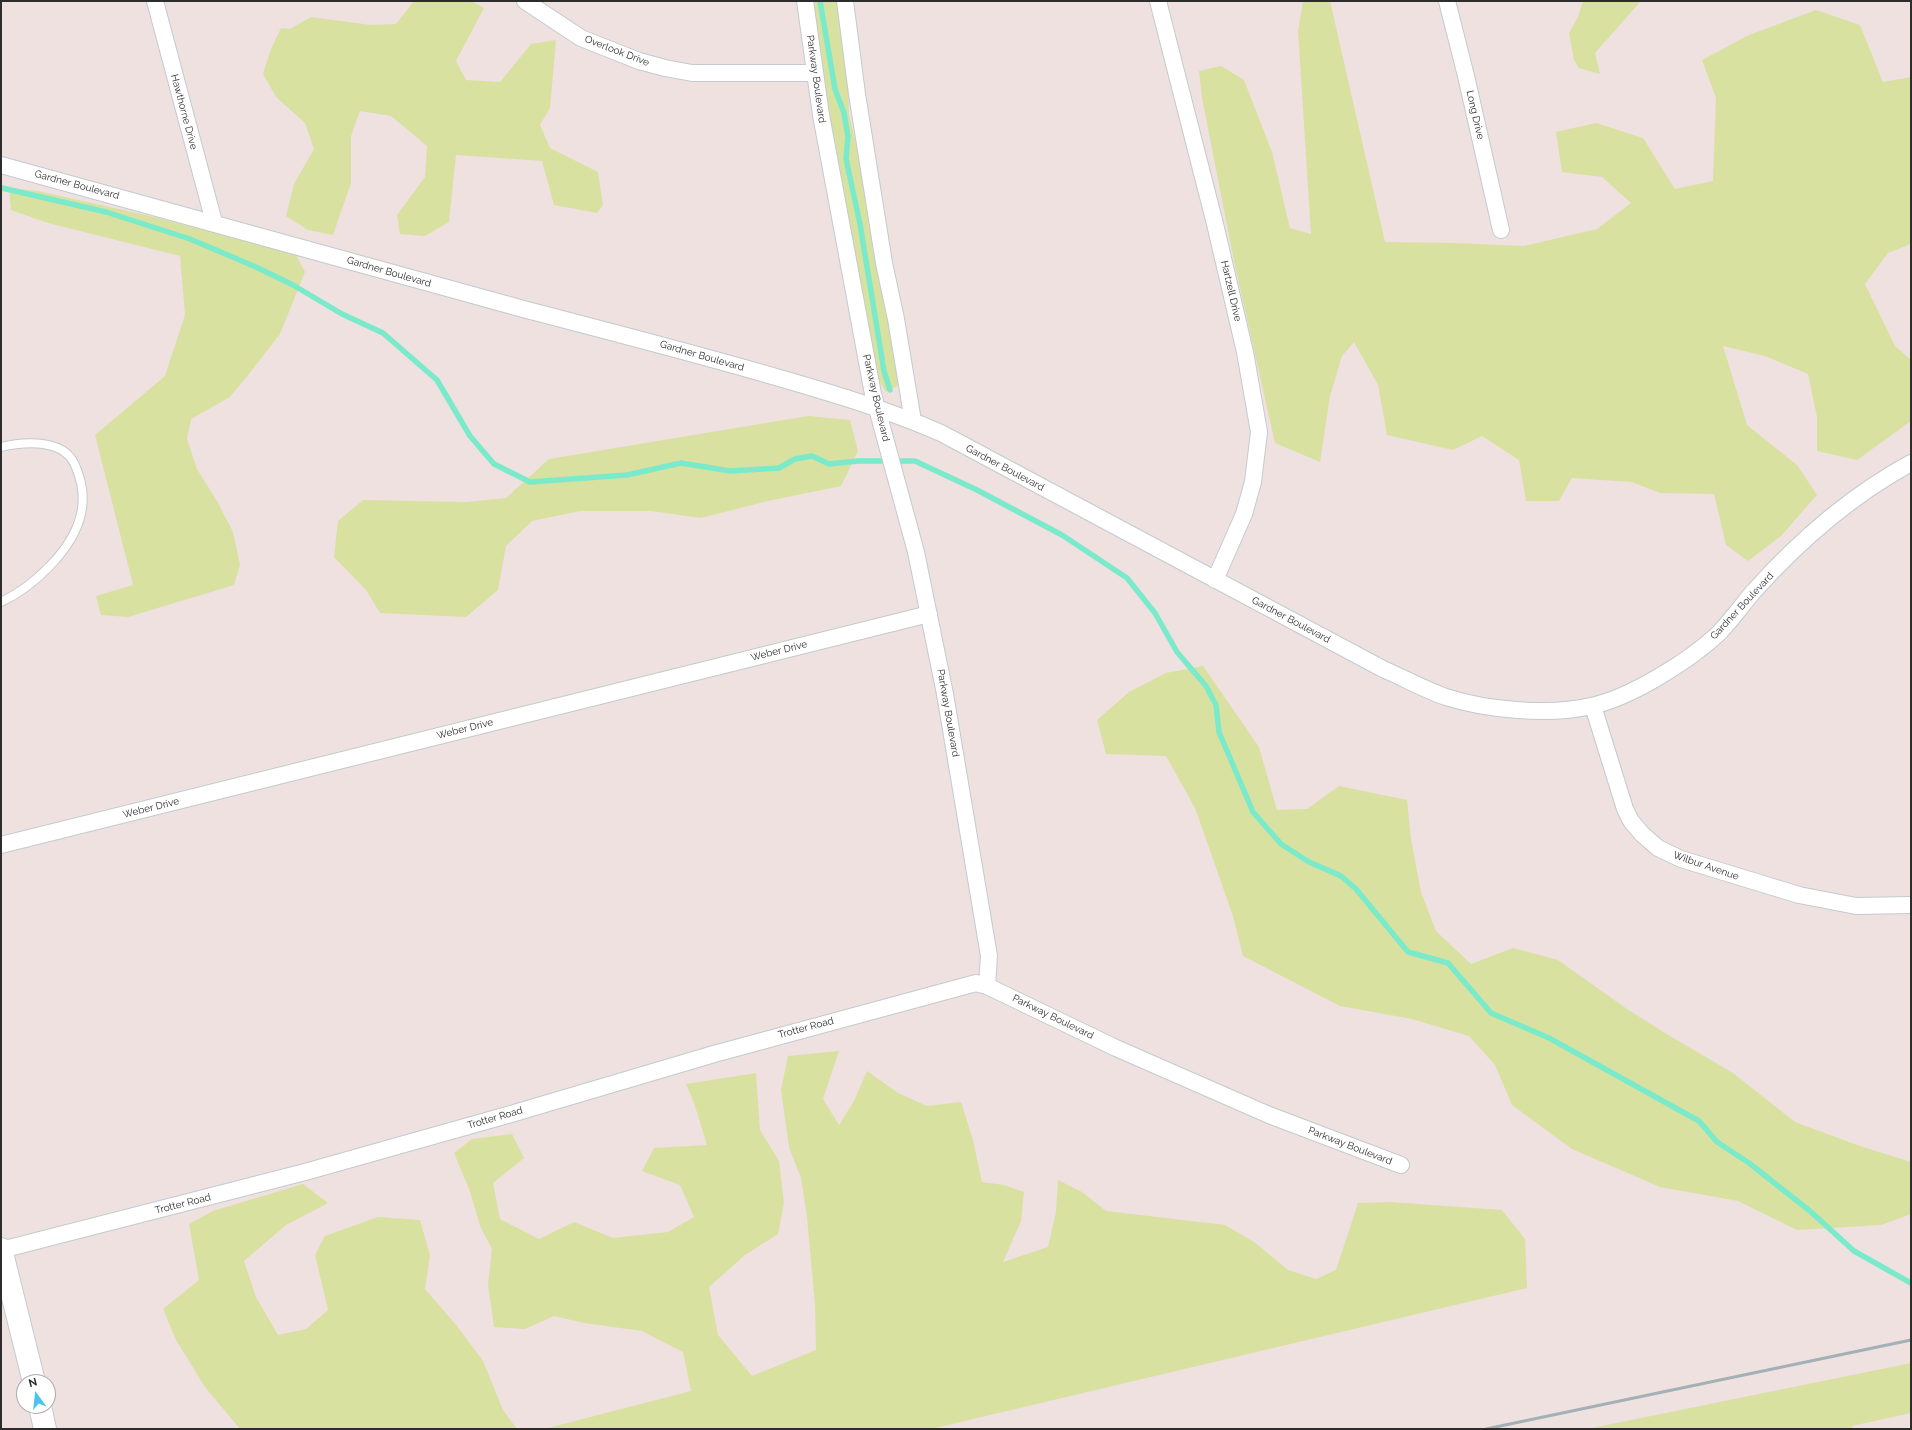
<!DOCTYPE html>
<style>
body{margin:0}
#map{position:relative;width:1912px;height:1430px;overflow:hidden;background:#eee1e0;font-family:Raleway,sans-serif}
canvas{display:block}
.frame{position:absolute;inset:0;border:2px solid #2d2d2d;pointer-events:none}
.north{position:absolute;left:16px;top:1374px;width:40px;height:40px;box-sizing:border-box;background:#fff;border:1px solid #ababab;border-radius:50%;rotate:345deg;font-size:11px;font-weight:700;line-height:16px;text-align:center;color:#2d2d2d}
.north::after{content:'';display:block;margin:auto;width:14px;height:18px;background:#49c3f2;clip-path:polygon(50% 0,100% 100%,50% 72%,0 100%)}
</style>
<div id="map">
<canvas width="1912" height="1430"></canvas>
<div class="frame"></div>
<div class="north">N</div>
</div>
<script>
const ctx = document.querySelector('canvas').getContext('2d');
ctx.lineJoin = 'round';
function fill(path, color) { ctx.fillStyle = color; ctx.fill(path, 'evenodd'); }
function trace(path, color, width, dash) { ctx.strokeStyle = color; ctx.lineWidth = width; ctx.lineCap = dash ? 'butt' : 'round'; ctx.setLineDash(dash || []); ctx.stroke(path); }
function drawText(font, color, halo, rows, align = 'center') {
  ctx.font = font + ' Raleway,sans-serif'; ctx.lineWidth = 4; ctx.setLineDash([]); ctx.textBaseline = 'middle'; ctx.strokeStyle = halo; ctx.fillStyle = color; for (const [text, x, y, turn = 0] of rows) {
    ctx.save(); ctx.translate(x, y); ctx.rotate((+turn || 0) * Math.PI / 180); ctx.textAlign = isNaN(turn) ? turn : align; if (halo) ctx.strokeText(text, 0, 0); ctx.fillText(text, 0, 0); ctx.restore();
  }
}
fill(new Path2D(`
 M414 1H471L484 8 456 61 466 80 500 82 531 44 556 40 550 108 540 125 550 148 598 172 603 205 597 213 554 205 542 161 456 155 449 222 425 236 400 234 397 215 425 177 427 146 391 116 360 111 351 136V183L333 235 308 230 286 216 294 184 314 149 305 123 276 97 263 74 271 49 281 28 290 29 311 17 371 25 396 24Z
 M814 1H838L848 75 849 115 861 163 886 300 899 385 886 392 877 377 848 218 827 124Z
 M1303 1H1330L1385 242 1456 243 1524 246 1597 229 1631 203 1602 177 1562 172 1556 132 1596 123 1643 138 1675 189 1713 181 1716 98 1702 60 1749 35 1816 10 1860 25 1883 82 1911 77V244L1888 253 1865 284 1895 346 1911 360V421L1857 460 1817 451V417L1808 374 1765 356 1723 346 1747 425 1797 465 1817 495 1781 536 1748 561 1726 545 1714 494 1660 493 1632 482 1572 478 1559 501H1526L1519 460 1482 436 1453 450 1387 435 1378 385 1354 342 1342 356 1330 396 1320 462 1275 443 1234 261 1202 98 1199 71 1221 66 1244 80 1272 152 1290 228 1311 234 1298 31Z
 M1583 1H1641L1595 53 1600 74 1579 68 1574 60 1569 33 1578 17Z
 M9 188 38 191 150 216 295 253 305 272 280 334 249 374 230 397 191 419 187 439 197 469 217 501 233 532 240 565 234 585 128 617 101 615 96 596 133 585 95 435 165 376 185 315 180 256 48 223 11 210Z
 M808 416 850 420 858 451 841 486 768 501 701 518 651 511H580L532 521 506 546 498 590 466 617 380 613 366 590 334 557 338 521 363 500 467 502 506 498 549 459Z
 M1203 666 1259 747 1277 810 1307 809 1339 786 1407 800 1411 839 1421 892 1436 931 1471 964 1513 948 1558 960 1627 1009 1670 1036 1733 1073 1795 1122 1857 1145 1911 1162V1214L1881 1225 1797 1230 1738 1201 1660 1187 1572 1149 1512 1105 1495 1065 1469 1036 1412 1019 1340 1006 1243 956 1233 916 1195 808 1166 756 1106 754 1097 720 1129 692 1166 673Z
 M839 1051 823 1099 839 1125 854 1101 867 1071 898 1093 927 1106 961 1102 973 1140 982 1182 1004 1185 1024 1192 1021 1221 1003 1262 1048 1247 1056 1212 1058 1180 1082 1192 1106 1211 1225 1225 1254 1242 1288 1270 1316 1279 1336 1270 1358 1203 1390 1202 1502 1210 1525 1239 1527 1288 931 1429H544L691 1391 683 1352 642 1331 584 1323 554 1316 525 1329 494 1327 488 1285 492 1249 481 1228 469 1189 454 1153 472 1139 512 1134 524 1158 493 1183 500 1219 539 1239 574 1222 613 1238 668 1232 694 1217 680 1185 642 1171 654 1148 707 1145 694 1103 686 1084 756 1073 760 1130 779 1161 784 1203 778 1234 745 1255 709 1287 718 1335 752 1376 816 1350 815 1305 807 1217 801 1178 789 1147 781 1090 788 1056Z
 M303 1184 328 1203 286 1225 244 1261 256 1297 278 1335 306 1329 328 1310 315 1255 325 1236 378 1217 420 1220 430 1255 425 1289 457 1326 483 1361 503 1410 517 1429H240L205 1387 176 1340 163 1309 199 1280 189 1224 213 1211Z
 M1911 1363V1413L1852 1426 1853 1429H1587Z`), '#d9e1a0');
trace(new Path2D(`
 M820 1 835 89 844 113 848 137 846 159 860 224 884 371 890 390
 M2 188 106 212 190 239 256 267 293 285 342 314 383 333 437 380 470 436 494 464 530 482 627 475 681 463 730 471 779 468 795 459 812 456 829 464 858 461H881
 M901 461H915L977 490 1062 535 1127 578 1155 613 1177 652 1206 686 1216 705 1219 732 1253 812 1281 844 1309 862 1341 876 1356 889 1408 952 1448 963 1491 1013 1549 1038 1699 1121 1717 1142 1749 1163 1810 1211 1854 1251 1911 1283`), '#7aeacb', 5.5);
const service = new Path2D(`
 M1 447C21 442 56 439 71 458 76 465 79 475 81 483 83 492 83 505 81 514 73 550 33 587 1 602`);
const minor = new Path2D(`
 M155 1 214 222
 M525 1 581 38 639 61 665 68 692 73H815
 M805 1 821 115 873 394 916 552 945 694 989 956 987 986
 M845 1 857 94 884 263 896 319 913 421
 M1158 1 1215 224 1245 352 1259 432 1253 482 1244 514 1215 580
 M1447 1 1466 76 1501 230
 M1 165C177 212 351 263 527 310 608 331 689 352 769 375 828 392 886 409 941 433L1383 669C1404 678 1425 690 1446 697 1486 710 1550 716 1591 706 1630 698 1689 661 1718 634 1731 621 1742 605 1754 591 1799 541 1852 495 1911 463
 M1593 706 1625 809 1631 821 1642 834 1658 848 1681 859 1799 895 1856 906 1911 905
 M1 845 929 614
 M1 1250 305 1172 511 1114 714 1054 976 983 987 986 1116 1048 1269 1115 1401 1165`);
const secondary = new Path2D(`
 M1 1249 34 1382
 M40 1406 45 1429`);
trace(service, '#c2cbce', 10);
trace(minor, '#c2cbce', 18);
trace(secondary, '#c2cbce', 24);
trace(service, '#fff', 8);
trace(minor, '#fff', 16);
trace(secondary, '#fff', 22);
trace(new Path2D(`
 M1486 1429 1911 1340`), '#a3b0b6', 3);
drawText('10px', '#2d2d2d', '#fff', [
 ["Overlook Drive",617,51,21],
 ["Parkway Boulevard",816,79,82],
 ["Hawthorne Drive",184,112,75],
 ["Long Drive",1475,115,77],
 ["Gardner Boulevard",77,185,15],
 ["Gardner Boulevard",389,272,16],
 ["Hartzell Drive",1231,291,77],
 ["Gardner Boulevard",702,356,16],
 ["Parkway Boulevard",876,398,77],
 ["Gardner Boulevard",1005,468,28],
 ["Gardner Boulevard",1742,606,-47],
 ["Gardner Boulevard",1291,620,28],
 ["Weber Drive",779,651,-14],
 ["Parkway Boulevard",948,713,80],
 ["Weber Drive",465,729,-14],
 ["Weber Drive",151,808,-14],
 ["Wilbur Avenue",1706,866,19],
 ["Parkway Boulevard",1053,1017,26],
 ["Trotter Road",806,1028,-15],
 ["Trotter Road",495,1118,-16],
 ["Parkway Boulevard",1350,1146,21],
 ["Trotter Road",183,1204,-14]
]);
</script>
